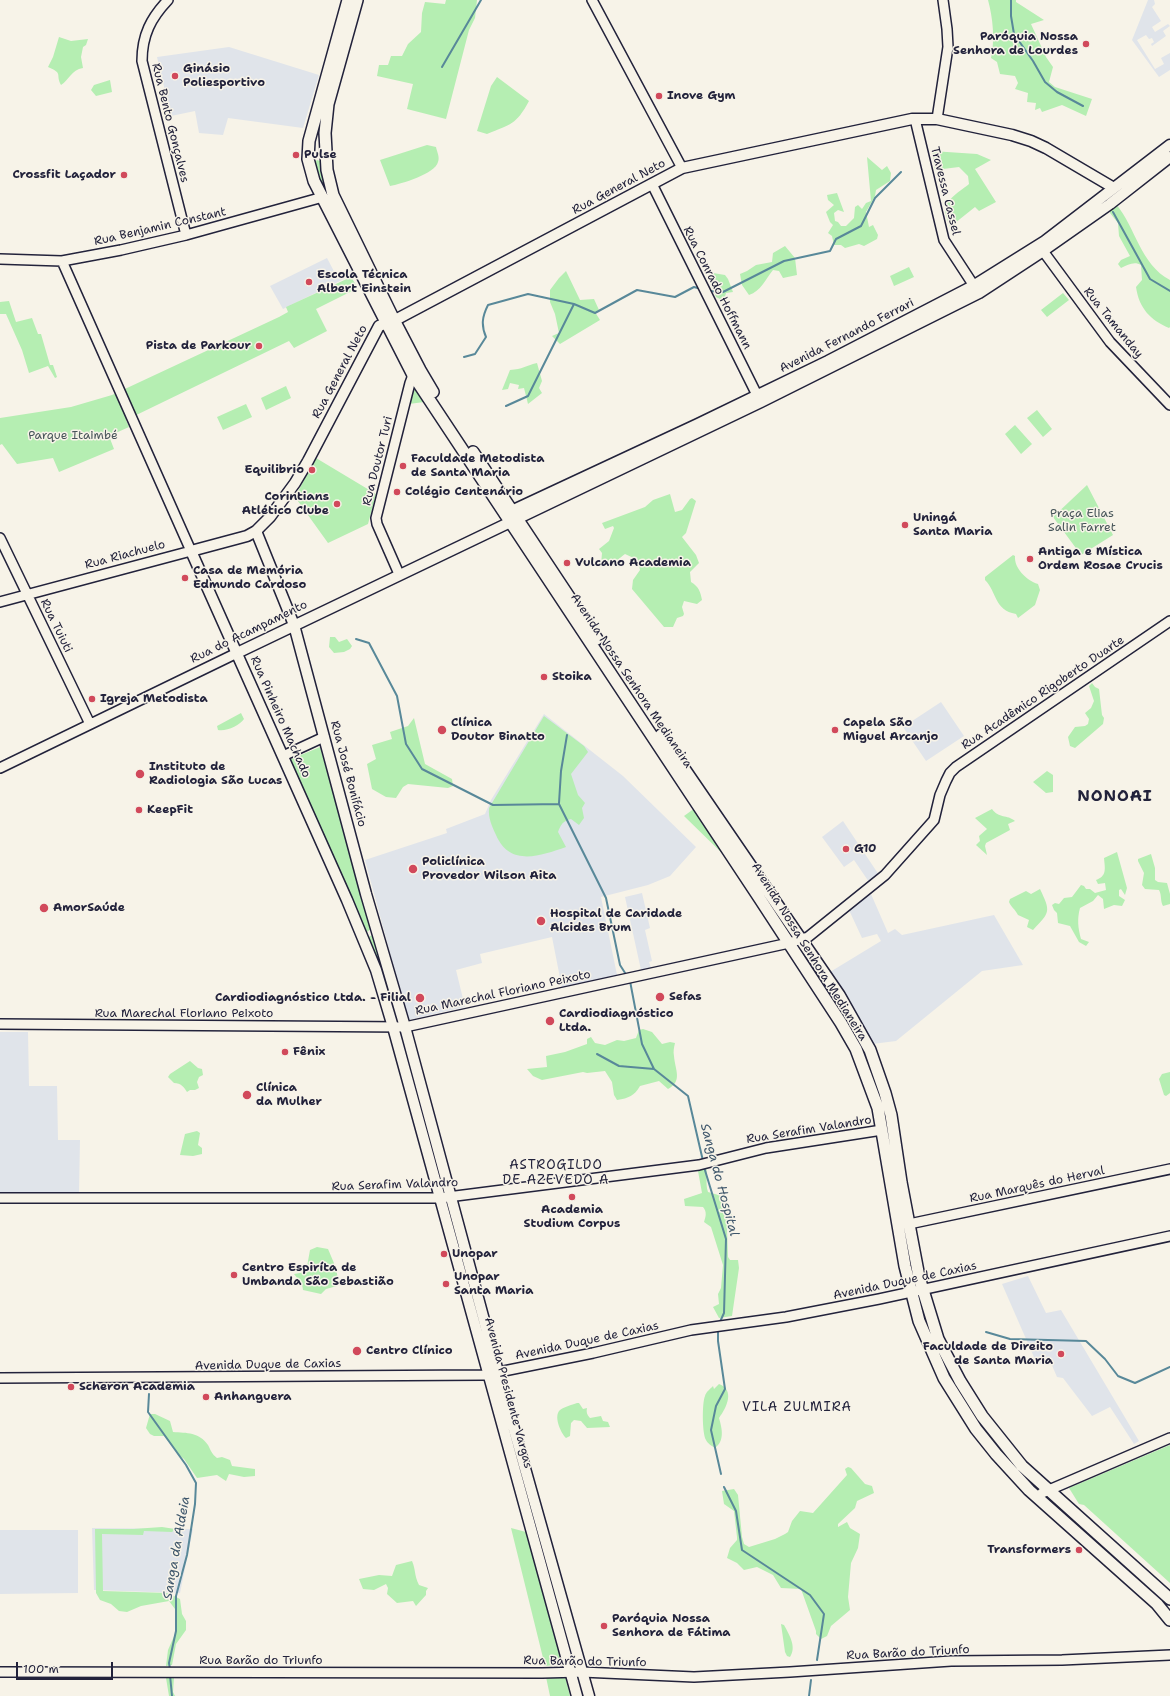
<!DOCTYPE html>
<meta charset="utf-8">
<style>
body{margin:0}
#map{position:relative;width:1170px;height:1696px;overflow:hidden;background:#f7f3e8;font-family:"Shantell Sans",sans-serif}
canvas{display:block}
.scale{position:absolute;left:16px;top:1662px;width:97px;height:18px;box-sizing:border-box;border:2px solid #22223b;border-top:0;padding-left:5px;font-size:12px;line-height:14px;white-space:nowrap;color:#22223b;-webkit-text-stroke:3px #f7f3e8;paint-order:stroke}
</style>
<div id="map">
<canvas width="1170" height="1696"></canvas>
<div class="scale">100 m</div>
</div>
<script>
const ctx = document.querySelector('canvas').getContext('2d');
ctx.lineJoin = 'round';
function fill(path, color) { ctx.fillStyle = color; ctx.fill(path, 'evenodd'); }
function trace(path, color, width, dash) { ctx.strokeStyle = color; ctx.lineWidth = width; ctx.lineCap = dash ? 'butt' : 'round'; ctx.setLineDash(dash || []); ctx.stroke(path); }
function drawText(font, color, halo, rows, align = 'center') {
  ctx.font = font + ' "Shantell Sans",sans-serif'; ctx.lineWidth = 3; ctx.setLineDash([]); ctx.textBaseline = 'middle'; ctx.strokeStyle = halo; ctx.fillStyle = color; for (const [text, x, y, turn = 0] of rows) {
    ctx.save(); ctx.translate(x, y); ctx.rotate((+turn || 0) * Math.PI / 180); ctx.textAlign = isNaN(turn) ? turn : align; if (halo) ctx.strokeText(text, 0, 0); ctx.fillText(text, 0, 0); ctx.restore();
  }
}
fill(new Path2D(`
 M1148 0H1154L1155 4 1152 7 1161 21 1152 27 1155 32 1168 24 1170 26 1163 31 1166 36 1152 46 1151 44 1154 42 1152 38 1149 39 1146 35 1137 40 1155 69 1164 64 1161 58 1170 53V70L1159 77 1132 40Z
 M229 47 319 75 303 128 228 118 223 135 199 133 195 111 171 116 157 57Z
 M327 258 337 277 352 270 354 274 283 309 270 286Z
 M941 702 964 736 926 761 903 727Z
 M544 714 623 776 696 847 670 876 648 885 601 897 617 975 562 988 552 937 480 954 482 963 456 970 465 1007 408 1020 365 860 447 833 446 829 485 814 491 800Z
 M843 821 879 875 869 882 854 860 844 867 822 837Z
 M642 893 650 928 645 930 652 961 649 962 651 968 641 970 625 897Z
 M871 894 888 933 895 929 902 935 994 915 1023 965 982 971 896 1041 872 1044 830 972 881 941 877 934 862 938 849 910Z
 M0 1032H28L29 1086H57L58 1140H80L79 1193H0Z
 M1028 1276 1046 1313 1061 1310 1139 1441 1134 1444 1110 1407 1092 1416 1063 1378 1057 1377 1051 1363 1037 1364 1002 1284Z
 M92 1528 193 1529 180 1593 94 1590Z
 M0 1530H78V1593L0 1594Z`), '#e0e4ea');
fill(new Path2D(`
 M446 0H477L475 18 469 30 446 119 407 109 413 84 377 76 379 65H388L391 56H402L408 44 421 32 422 13 425 2 445 4Z
 M988 0H1016V2L1044 20 1031 24 1046 57 1053 67 1049 82 1055 87 1092 99 1086 116 1062 105 1042 112 1040 108 1035 110 1036 103 1027 102 1028 93 1015 89 1018 83 1015 76 1000 74 997 62 991 58C995 40 993 18 988 0Z
 M59 37 71 41 88 39 86 45 83 47 81 57 83 68C71 70 69 80 61 85 55 74 64 74 48 67L53 57Z
 M497 77 529 101C516 125 511 124 487 134L477 131 491 86Z
 M110 80 112 92 96 96 91 90 94 85Z
 M427 145 436 147C437 152 440 157 438 162 435 174 401 184 390 186L380 160Z
 M932 151 977 154 991 160 975 169 996 202 979 211 975 207 950 227C948 222 946 216 945 211 944 200 962 190 969 184L968 176 959 167 935 170Z
 M867 157 882 170 887 166 891 173 890 181 876 190 875 196 866 212 869 227 873 225 878 235 877 239 864 246 859 244 845 248 841 245H834L832 236 828 233 833 225 830 222 826 212 834 205 828 200 827 195 837 193 844 212 838 210 834 213 835 221 838 222 841 226H846L854 218 855 207 858 205 862 209 866 203 871 201Z
 M317 160 320 161 325 184 322 186 315 162Z
 M1116 204C1136 228 1140 264 1170 280V327L1169 328C1150 320 1139 308 1136 287L1142 280 1141 265C1134 261 1128 265 1121 268L1118 264 1121 260 1130 256 1119 236 1118 223 1110 213V208Z
 M785 246 795 258 797 275 783 278 779 271 773 270C765 280 761 291 749 295L742 285 740 274 747 271 756 265 772 262 773 253Z
 M909 267 914 277 894 286 890 276Z
 M566 271 580 300 594 299 599 310 595 312 600 320 560 344 552 336 559 333 555 314 550 302V290L559 278Z
 M713 273 725 275 728 279 733 292 726 293 724 301 716 297 708 277V275Z
 M351 277 358 288 316 309 327 331 294 348 289 341 126 420 129 427 109 436 114 449 59 472 53 458 17 464 2 444 0 445V418L71 407 112 395 279 317 288 312 286 307Z
 M1063 293 1069 300 1047 317 1041 310Z
 M9 301 16 322 32 318 38 334H41L50 365H53L57 377 55 378 48 366 29 373 22 350 6 314H0V302Z
 M537 363 542 381 539 388 542 393 528 404 524 388 518 389 519 385 510 383 508 389 502 390 510 370C523 369 525 366 537 363Z
 M286 386 291 398 266 410 261 398Z
 M414 386 424 402 409 404Z
 M246 404 252 417 223 430 217 417Z
 M1037 410 1052 429 1043 437 1027 418Z
 M1015 425 1032 444 1021 454 1005 434Z
 M316 458 376 494 368 524 328 543 295 497Z
 M1087 485 1113 535 1081 555 1053 517Z
 M670 494 675 512 682 510 690 499 692 498 696 501 686 533 682 537 696 555 699 563 690 572 691 582C699 587 700 591 702 600L697 604 684 601 682 607 684 614 683 616 677 618 673 627H664L632 589 633 580 640 570 638 560 625 554C618 559 611 567 601 565L602 553 599 549 609 541 614 528 613 526 605 529 602 523 645 507 653 500Z
 M1013 555 1015 556C1014 568 1026 580 1038 584L1040 590 1035 605 1018 618 1016 614C994 610 997 592 985 580V577Z
 M330 637H335L339 642 347 639 352 646 350 649 344 652 334 653 329 647Z
 M1092 683 1095 687 1099 689 1102 715 1104 718 1103 724 1075 748 1070 746 1068 737 1075 727 1085 726 1088 724 1089 719 1085 713 1091 708 1094 701 1089 686Z
 M241 713 244 719C240 725 226 732 218 730L217 726Z
 M544 716 584 746 588 752 571 774 578 795 585 803 582 808 584 818 579 825 571 819C563 821 561 824 558 832L566 847C540 856 510 867 496 835 492 826 488 818 489 808Z
 M414 718 425 764 452 779 453 786 448 788 408 784 403 787 396 798 386 797 372 789 367 764 376 759 372 745 392 739 390 732 408 726Z
 M320 747 371 929 367 932 289 760Z
 M1047 771 1053 775V792L1046 793 1033 782Z
 M695 808 729 860 684 816Z
 M992 809C999 819 1007 814 1015 821L1008 824 1010 830 986 843 985 846 987 855 976 845 980 841 979 836 987 829 975 818Z
 M1117 852 1127 888 1125 895 1121 889 1119 890V896L1125 900 1122 906 1114 905 1104 909 1103 899 1098 895 1093 901 1080 908C1077 919 1078 928 1081 939L1089 942 1086 946 1079 942 1070 926 1058 923 1057 913 1054 910 1052 905 1055 903 1059 904 1064 898 1072 897 1081 885 1084 886 1086 889H1090L1095 893 1106 890 1105 883 1098 884 1096 880C1107 876 1105 869 1104 858Z
 M1151 854 1155 868V880L1158 882 1167 883 1170 894V904L1163 906C1160 901 1162 895 1159 890L1145 889 1142 885 1144 873 1138 861V859Z
 M1040 889C1051 912 1050 912 1033 930L1027 927 1029 920 1018 915C1015 909 1011 907 1009 902L1010 899 1026 891 1031 894Z
 M373 935 393 1007 392 1008 378 962 368 937Z
 M799 945 831 991 859 1041 855 1043 797 947Z
 M643 1029 652 1032 662 1044 670 1042 675 1043C674 1047 673 1052 674 1056 675 1070 683 1081 668 1089L659 1081 640 1086C634 1096 629 1098 617 1100L614 1095 612 1082 605 1071 587 1073 583 1072 542 1080 533 1076 527 1069 547 1067 546 1056 565 1052 587 1044V1039L591 1037 595 1043 605 1045 617 1040 624 1041 636 1038 639 1030Z
 M402 1035 444 1186 441 1187 398 1036Z
 M190 1061 198 1068 202 1069 203 1075 199 1077 197 1082 199 1088 195 1090H190L187 1092C184 1087 181 1083 174 1083L168 1077 170 1074Z
 M1170 1072V1093L1166 1096 1164 1095 1159 1079 1162 1074Z
 M197 1131 200 1133 198 1145 202 1148V1154L193 1156 180 1155 185 1134Z
 M706 1166C708 1175 705 1183 708 1192L722 1196 733 1217 727 1229 728 1257 730 1260H738L739 1268 732 1316 719 1318 713 1307 719 1304 718 1294 721 1288 723 1265 711 1227 704 1222C706 1216 707 1212 703 1207L685 1206 684 1199 702 1193 698 1171Z
 M317 1247 328 1249C333 1261 340 1274 337 1286L326 1289 321 1294 303 1290 302 1284 294 1274 306 1272 310 1250Z
 M920 1304H921C937 1369 991 1438 1038 1486L1037 1488H1035C1024 1477 1013 1467 1003 1455 965 1414 934 1358 920 1304Z
 M719 1384C735 1390 727 1407 719 1418 722 1428 725 1441 715 1448 712 1446 707 1443 706 1440 702 1433 702 1403 705 1396 706 1392 710 1389 713 1386L714 1389Z
 M577 1403H579L583 1409 587 1408C586 1412 587 1415 590 1418L601 1416 603 1421 608 1422 610 1427 587 1428 581 1421 574 1420 571 1423 570 1436 566 1438C561 1433 554 1418 559 1411 563 1407 572 1405 577 1403Z
 M150 1414H155L170 1421 173 1432C187 1433 199 1432 208 1445 211 1451 212 1454 217 1458L222 1457 230 1460 232 1466 255 1469V1476L244 1477 229 1474 226 1481 217 1475 197 1478 184 1459 179 1455 164 1436H154L150 1434 146 1428Z
 M1170 1445V1583L1084 1505 1079 1504 1069 1488Z
 M848 1467 851 1468 865 1484 872 1486 874 1493 857 1501 855 1508 838 1524V1527L847 1522 850 1528 860 1534 858 1548 851 1563 848 1597 850 1610 831 1626 827 1636 821 1639 816 1634V1631L801 1589 781 1588 773 1575 757 1567 744 1570 737 1563 727 1558 730 1548 737 1540V1537L734 1511 724 1504 722 1491 734 1489 738 1495 742 1537 744 1544 749 1547 775 1539 785 1534 788 1532 792 1521 800 1511 813 1513 847 1475 845 1469Z
 M1047 1496H1048L1129 1569 1114 1556 1110 1557 1044 1497Z
 M162 1527 175 1529 172 1532 144 1531 143 1535 102 1534 103 1591 168 1593 180 1599 182 1614 186 1621V1630L176 1644 172 1665 166 1666 168 1650 175 1634V1609L169 1601 141 1606 127 1612 119 1611 111 1604 100 1600 96 1593 95 1529H133Z
 M511 1528 526 1532 562 1664 545 1666Z
 M539 1528 575 1664 573 1665 536 1529Z
 M412 1561C416 1570 414 1575 419 1585L428 1588 426 1591V1595L416 1606 413 1601 397 1603 387 1594 388 1588 386 1584 374 1590 363 1589 359 1579 379 1575 392 1576 396 1565Z
 M781 1624 784 1625C789 1634 797 1647 790 1657L787 1656 785 1652Z
 M565 1676 570 1696H550L546 1677Z
 M166 1678H174L173 1692 175 1696H169Z`), '#b5eeb2');
trace(new Path2D(`
 M1011 0V16L1014 34 1033 61 1045 82 1057 92 1083 106
 M442 67 481 0
 M1113 212 1150 279 1170 291
 M709 291 723 292 784 261 830 251 836 239 861 226 875 198 901 172
 M464 357 475 354 486 337C481 325 482 317 488 305L528 294 574 304
 M506 406 528 396 574 304 595 313 637 290 675 297 694 287 701 289
 M356 639 369 643 397 696 406 744 422 769 493 805 559 804 606 898 620 965 627 976
 M559 803 561 771 567 735
 M630 981 642 1044 654 1069 688 1096 703 1161
 M597 1054 619 1066 654 1069
 M704 1167 726 1239 724 1313 719 1324
 M718 1328V1341L725 1389 716 1406 711 1430 721 1474
 M986 1332 1010 1339 1086 1341 1105 1359 1118 1376 1135 1383 1170 1367
 M149 1394 148 1412 186 1465 196 1483 195 1504 187 1555 176 1596V1631L169 1663 170 1669
 M724 1487 736 1511 742 1550 810 1595 824 1614 817 1660
 M170 1675 172 1696
 M809 1696 811 1680`), '#588899', 2);
const tertiary = new Path2D(`
 M168 0C151 18 142 35 142 61L186 235
 M592 0 682 168
 M915 119 944 240 978 292
 M937 119 948 47 947 29 943 0
 M652 184 760 401
 M1043 251 1110 342 1170 405
 M0 259 62 261 121 250 186 235 323 197
 M0 538 90 724
 M399 574 377 524 376 518 410 383 413 375
 M0 602 191 551 62 261
 M283 756 324 737
 M0 768 237 653
 M0 1024 405 1027 789 943 808 937 885 875 934 820 940 795 946 781 950 773 956 767 1170 621
 M0 1198H440L699 1165 766 1148 882 1130
 M909 1224 1170 1169
 M0 1378 484 1375 593 1353 691 1330 786 1317 879 1299 1170 1236
 M1038 1497 1042 1493 1170 1438
 M0 1672 542 1673 582 1672 694 1677 790 1672 951 1661 1062 1660 1170 1655`);
const secondary = new Path2D(`
 M505 514 698 424 828 361 973 286 1045 241 1170 145
 M256 531 294 625 366 894 405 1027 501 1383 589 1696
 M237 653 761 402 979 293 1043 251 1110 204 1170 157
 M577 1696 393 1027 376 970 347 900 191 551 247 536 256 531 270 517 295 483 308 461 379 326 399 318 682 168 912 119H937L1012 135 1031 141 1046 148 1114 188`);
const primary = new Path2D(`
 M348 0 309 141 308 159 314 181 413 375 760 899 841 1023 856 1049 878 1108 905 1266 919 1321 944 1378 976 1429 996 1454 1029 1490 1157 1604 1170 1620
 M357 0 328 104 325 133 327 170 333 195 394 320 420 370 433 392
 M473 452 597 639
 M661 735 839 995 870 1050 885 1093 891 1115 901 1182 919 1277 938 1339 960 1381 982 1416 1022 1466 1170 1599`);
trace(tertiary, '#22223b', 12);
trace(secondary, '#22223b', 13);
trace(primary, '#22223b', 14);
trace(tertiary, '#f7f3e8', 9);
trace(secondary, '#f7f3e8', 10);
trace(primary, '#f7f3e8', 11);
for (const [x, y, r, color] of [
 [1086,44,4,"#d1495b"],
 [175,76,4,"#d1495b"],
 [659,96,4,"#d1495b"],
 [296,155,4,"#d1495b"],
 [124,175,4,"#d1495b"],
 [309,282,4,"#d1495b"],
 [259,346,4,"#d1495b"],
 [403,466,4,"#d1495b"],
 [312,470,4,"#d1495b"],
 [397,492,4,"#d1495b"],
 [337,504,4,"#d1495b"],
 [905,525,4,"#d1495b"],
 [1030,559,4,"#d1495b"],
 [567,563,4,"#d1495b"],
 [185,578,4,"#d1495b"],
 [544,677,4,"#d1495b"],
 [92,699,4,"#d1495b"],
 [442,730,5,"#d1495b"],
 [835,730,4,"#d1495b"],
 [140,774,5,"#d1495b"],
 [139,810,4,"#d1495b"],
 [846,849,4,"#d1495b"],
 [413,869,5,"#d1495b"],
 [44,908,5,"#d1495b"],
 [541,921,5,"#d1495b"],
 [660,997,5,"#d1495b"],
 [420,998,5,"#d1495b"],
 [550,1021,5,"#d1495b"],
 [285,1052,4,"#d1495b"],
 [247,1095,5,"#d1495b"],
 [572,1197,4,"#d1495b"],
 [444,1254,4,"#d1495b"],
 [234,1275,4,"#d1495b"],
 [446,1284,4,"#d1495b"],
 [357,1351,5,"#d1495b"],
 [1061,1354,4,"#d1495b"],
 [71,1387,4,"#d1495b"],
 [206,1397,4,"#d1495b"],
 [1079,1550,4,"#d1495b"],
 [604,1626,4,"#d1495b"]
]) { const dot = new Path2D(); dot.arc(x, y, r, 0, 2 * Math.PI); ctx.fillStyle = color; ctx.fill(dot); trace(dot, '#f7f3e8', 1.5); }
drawText('bold 12px', '#22223b', '#f7f3e8', [
 ["Paróquia Nossa",1078,37,"right"],
 ["Senhora de Lourdes",1078,51,"right"],
 ["Ginásio",183,69],
 ["Poliesportivo",183,83],
 ["Inove Gym",667,96],
 ["Pulse",304,155],
 ["Crossfit Laçador",116,175,"right"],
 ["Escola Técnica",317,275],
 ["Albert Einstein",317,289],
 ["Pista de Parkour",251,346,"right"],
 ["Faculdade Metodista",411,459],
 ["de Santa Maria",411,473],
 ["Equilibrio",304,470,"right"],
 ["Colégio Centenário",405,492],
 ["Corintians",329,497,"right"],
 ["Atlético Clube",329,511,"right"],
 ["Uningá",913,518],
 ["Santa Maria",913,532],
 ["Antiga e Mística",1038,552],
 ["Ordem Rosae Crucis",1038,566],
 ["Vulcano Academia",575,563],
 ["Casa de Memória",193,571],
 ["Edmundo Cardoso",193,585],
 ["Stoika",552,677],
 ["Igreja Metodista",100,699],
 ["Clínica",451,723],
 ["Doutor Binatto",451,737],
 ["Capela São",843,723],
 ["Miguel Arcanjo",843,737],
 ["Instituto de",149,767],
 ["Radiologia São Lucas",149,781],
 ["KeepFit",147,810],
 ["G10",854,849],
 ["Policlínica",422,862],
 ["Provedor Wilson Aita",422,876],
 ["AmorSaúde",53,908],
 ["Hospital de Caridade",550,914],
 ["Alcides Brum",550,928],
 ["Sefas",669,997],
 ["Cardiodiagnóstico Ltda. - Filial",411,998,"right"],
 ["Cardiodiagnóstico",559,1014],
 ["Ltda.",559,1028],
 ["Fênix",293,1052],
 ["Clínica",256,1088],
 ["da Mulher",256,1102],
 ["Academia",572,1210,"center"],
 ["Studium Corpus",572,1224,"center"],
 ["Unopar",452,1254],
 ["Centro Espiríta de",242,1268],
 ["Umbanda São Sebastião",242,1282],
 ["Unopar",454,1277],
 ["Santa Maria",454,1291],
 ["Faculdade de Direito",1053,1347,"right"],
 ["de Santa Maria",1053,1361,"right"],
 ["Centro Clínico",366,1351],
 ["Scheron Academia",79,1387],
 ["Anhanguera",214,1397],
 ["Transformers",1071,1550,"right"],
 ["Paróquia Nossa",612,1619],
 ["Senhora de Fátima",612,1633]
], 'left');
drawText('12px', '#22223b', '#f7f3e8', [
 ["Rua Bento Gonçalves",170,123,76],
 ["Rua General Neto",619,187,-28],
 ["Travessa Cassel",945,191,76],
 ["Rua Benjamin Constant",160,227,-13],
 ["Rua Conrado Hoffmann",717,288,63],
 ["Rua Tamanday",1113,323,51],
 ["Avenida Fernando Ferrari",847,336,-27],
 ["Rua General Neto",340,372,-62],
 ["Rua Doutor Turi",378,461,-76],
 ["Rua Riachuelo",125,555,-15],
 ["Rua Tuiuti",56,626,64],
 ["Rua do Acampamento",249,632,-26],
 ["Avenida Nossa Senhora Medianeira",631,681,56],
 ["Rua Acadêmico Rigoberto Duarte",1043,693,-34],
 ["Rua Pinheiro Machado",280,717,66],
 ["Rua José Bonifácio",348,774,75],
 ["Avenida Nossa Senhora Medianeira",809,952,58],
 ["Rua Marechal Floriano Peixoto",503,993,-12],
 ["Rua Marechal Floriano Peixoto",184,1014],
 ["Rua Serafim Valandro",809,1130,-9],
 ["Rua Serafim Valandro",395,1185,-2],
 ["Rua Marquês do Herval",1037,1185,-12],
 ["Avenida Duque de Caxias",905,1281,-12],
 ["Avenida Duque de Caxias",587,1341,-12],
 ["Avenida Duque de Caxias",268,1365,-1],
 ["Avenida Presidente Vargas",508,1393,75],
 ["Rua Barão do Triunfo",908,1653,-3],
 ["Rua Barão do Triunfo",261,1661],
 ["Rua Barão do Triunfo",585,1662,1]
]);
drawText('12px', '#475559', '#f7f3e8', [
 ["Parque Itaimbé",73,436],
 ["Praça Elias",1082,514],
 ["Salin Farret",1082,528]
]);
ctx.letterSpacing = '1px';
drawText('13px', '#22223b', '#f7f3e8', [
 ["ASTROGILDO",556,1166],
 ["DE AZEVEDO A",556,1181],
 ["VILA ZULMIRA",797,1408]
]);
ctx.letterSpacing = '0px';
drawText('italic 13px', '#3d556a', '#f7f3e8', [
 ["Sanga do Hospital",719,1180,75],
 ["Sanga da Aldeia",177,1548,-80]
]);
ctx.letterSpacing = '1px';
drawText('bold 16px', '#22223b', '#f7f3e8', [
 ["NONOAI",1115,797]
]);
ctx.letterSpacing = '0px';
</script>
